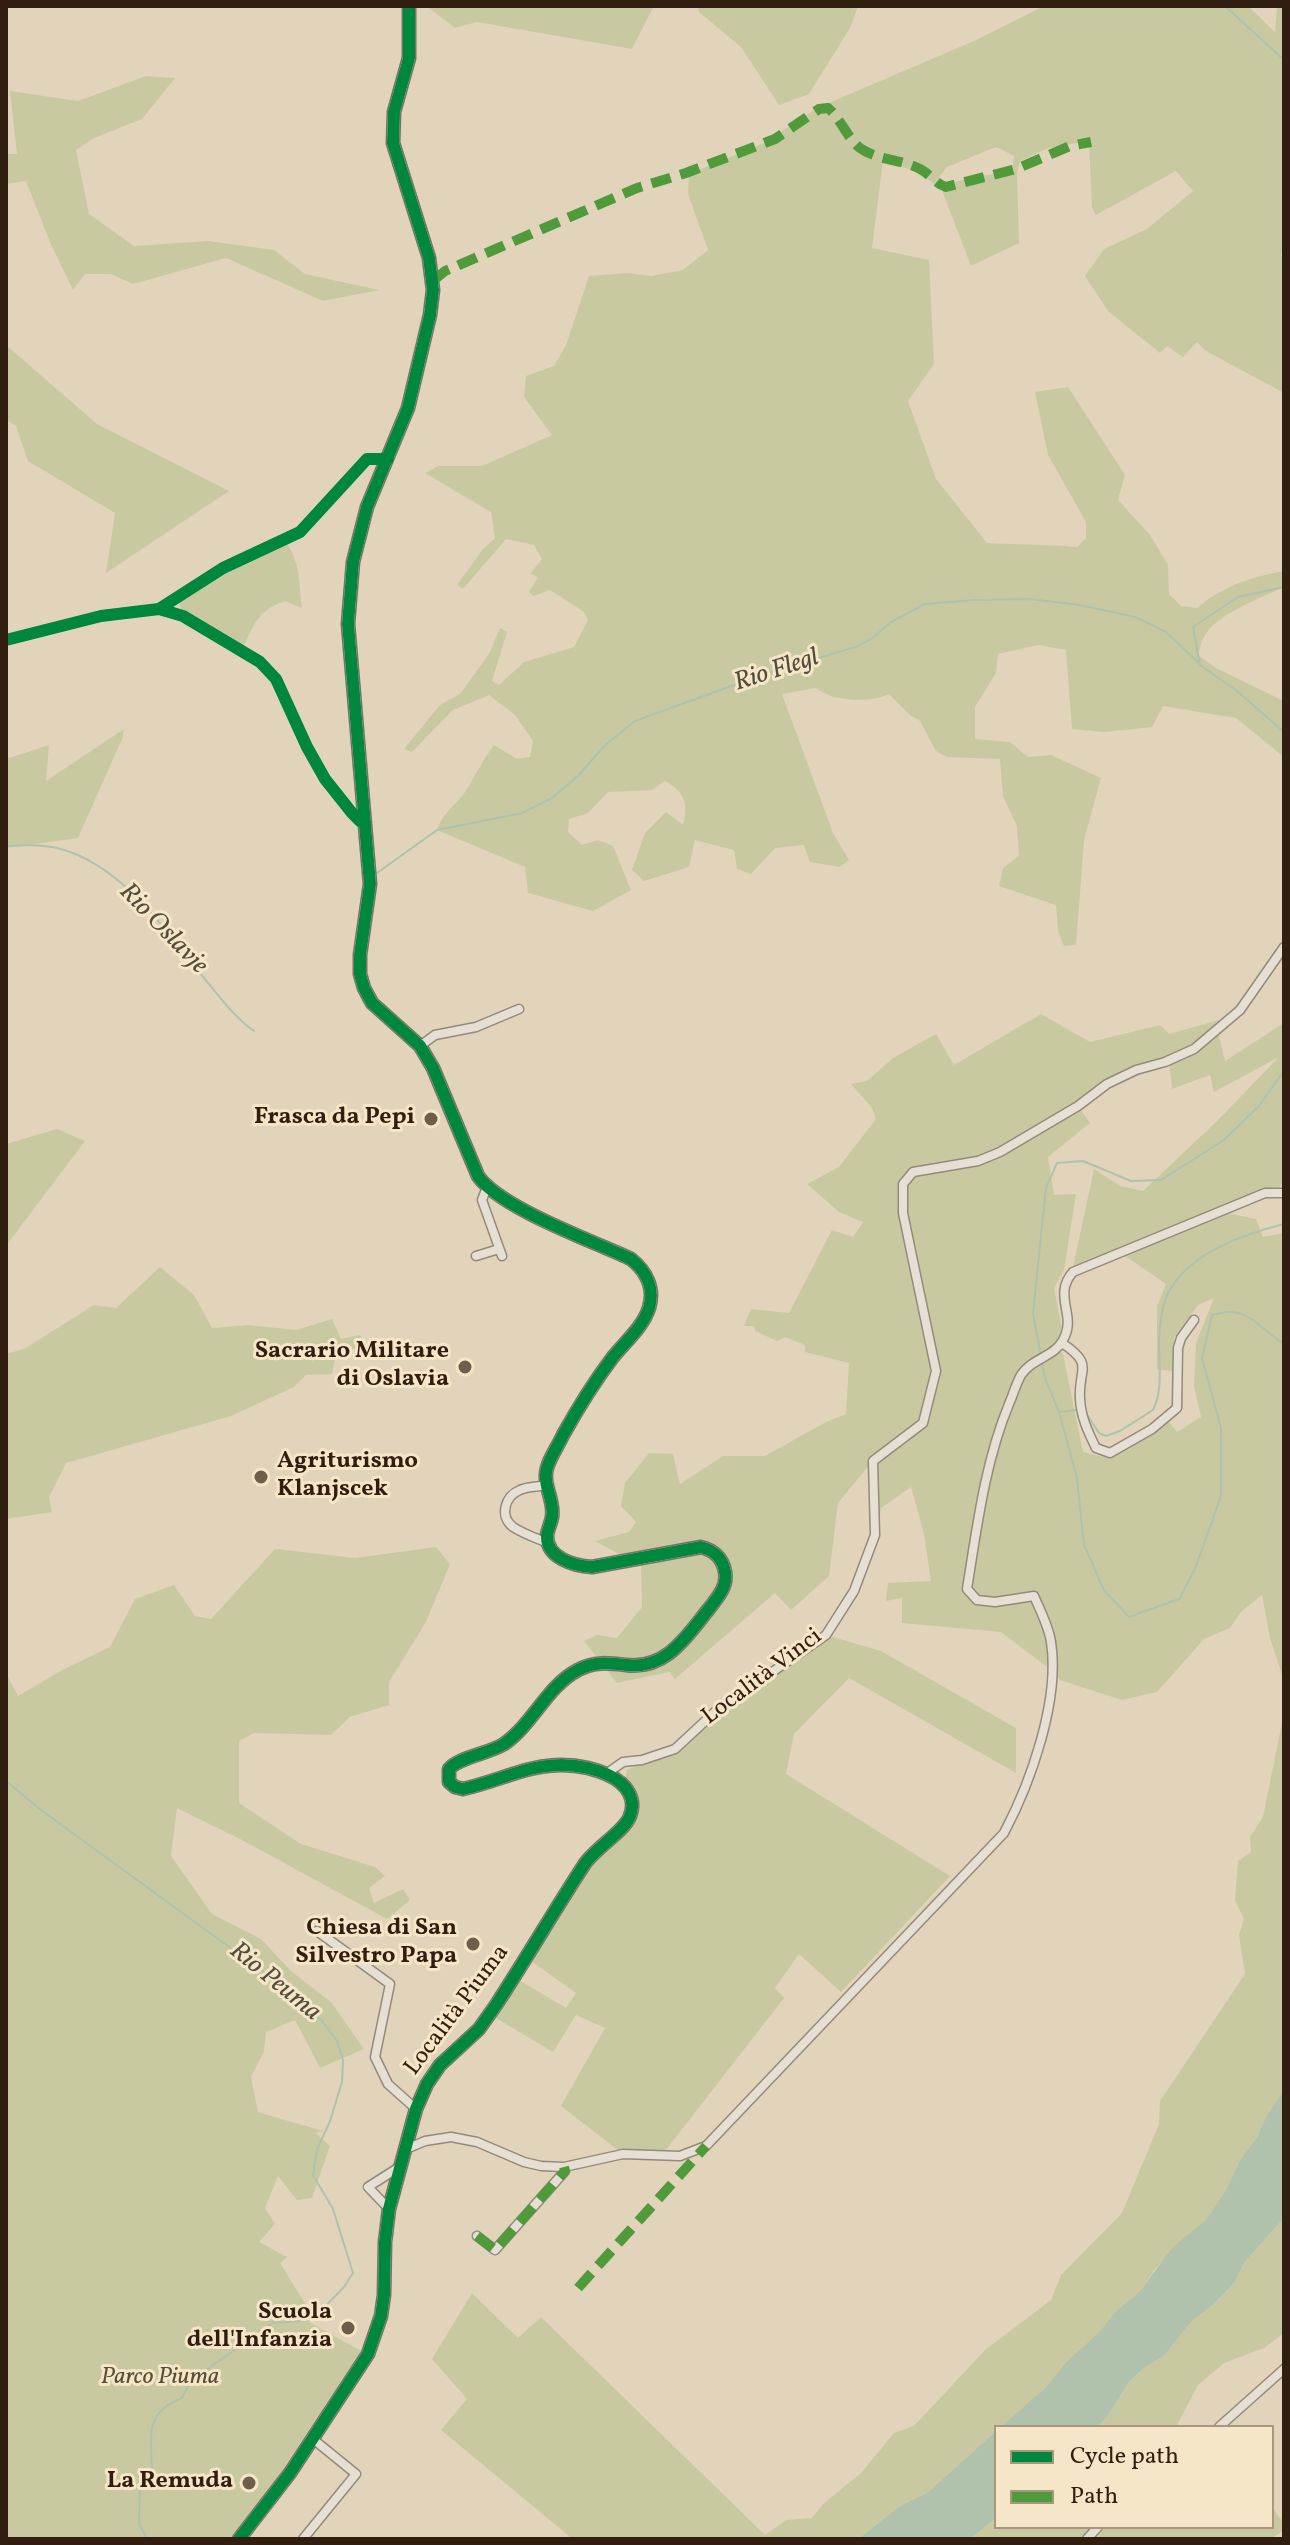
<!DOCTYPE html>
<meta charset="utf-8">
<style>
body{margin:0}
#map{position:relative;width:1290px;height:2545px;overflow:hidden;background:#e1d4bb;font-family:Vollkorn,serif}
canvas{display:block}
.frame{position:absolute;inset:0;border:8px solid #321e11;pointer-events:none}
.legend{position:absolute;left:994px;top:2425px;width:280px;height:104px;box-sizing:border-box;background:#f6e6c8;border:2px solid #a8967f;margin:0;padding:10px 14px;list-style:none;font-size:24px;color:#321e11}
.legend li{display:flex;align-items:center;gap:16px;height:40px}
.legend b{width:40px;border:2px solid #a8967f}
</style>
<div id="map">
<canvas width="1290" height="2545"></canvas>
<div class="frame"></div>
<ul class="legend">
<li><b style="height:10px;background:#00873e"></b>Cycle path</li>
<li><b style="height:10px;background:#509a3c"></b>Path</li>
</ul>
</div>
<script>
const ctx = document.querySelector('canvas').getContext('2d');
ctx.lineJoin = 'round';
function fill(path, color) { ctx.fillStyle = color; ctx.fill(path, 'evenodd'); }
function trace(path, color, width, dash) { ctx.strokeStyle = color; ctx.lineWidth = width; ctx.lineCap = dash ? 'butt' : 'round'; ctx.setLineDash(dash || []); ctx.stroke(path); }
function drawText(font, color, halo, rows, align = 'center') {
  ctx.font = font + ' Vollkorn,serif'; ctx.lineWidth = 6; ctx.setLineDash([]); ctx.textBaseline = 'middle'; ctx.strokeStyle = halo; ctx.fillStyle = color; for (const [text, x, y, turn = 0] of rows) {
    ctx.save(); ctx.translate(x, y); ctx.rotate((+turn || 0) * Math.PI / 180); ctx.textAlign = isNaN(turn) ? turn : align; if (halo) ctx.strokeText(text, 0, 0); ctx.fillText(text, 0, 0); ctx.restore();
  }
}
fill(new Path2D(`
 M426 6H654L632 49 477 22 455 28Z
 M698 6H858L850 28 809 94 779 105 741 47 699 12Z
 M1044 6H1248L1275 32 1277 6H1284V246L1281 255 1284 263V393L1206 351 1197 342 1183 357 1167 346 1160 353 1109 312 1085 276 1104 249 1147 229 1193 191 1176 171 1096 215 1092 208 1089 141 1048 148 1020 161 1017 173 1019 243 971 266 940 185 1012 170 1014 156 996 147 947 167 934 184 919 172 883 161 872 248 929 260 934 364 908 401 936 479 987 543C1018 545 1047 544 1077 547L1086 538V522L1048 455 1035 392 1068 387 1125 475 1118 500 1150 535 1168 565 1169 594 1181 606 1197 608C1223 586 1251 577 1284 571V587C1261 598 1216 614 1204 637 1201 642 1200 649 1198 655L1216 668 1284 701V757L1236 718 1163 706 1152 727 1104 732 1072 729 1066 650 1038 645 998 654 996 673 975 707V739L1010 742 1028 757 1051 755 1101 778 1084 840 1076 945 1064 946 1058 931 1056 905 999 886 1003 868 1019 856 1017 826 1003 796 1000 759 947 757 936 751 920 721 910 715 889 694C871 703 832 702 816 688L782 694 833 833 849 860 840 867 810 862 804 845 775 848 751 874 737 869 734 850 695 840 689 867 644 881 632 870 645 833 666 812 683 825C689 804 684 791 665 781L652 790 608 792 588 813 569 819 568 832 582 845 598 840 613 846 631 890 593 911 528 893 525 867 437 830C442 813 458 804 467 789 476 774 483 760 494 745L517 759 530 757 533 741 515 715 489 695 453 710 412 752 404 749 440 705 460 694 489 654 500 628 507 632 492 681 499 685 524 662 574 647 588 620 584 612 550 590 533 596 529 592 538 577 530 574 542 559 534 545 506 539 463 589 457 585 483 549 495 538 491 512 425 473 438 466H482L552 435 524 397 526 376 554 366 566 345 589 276 628 273 651 276 683 270 708 250 688 194 689 174 764 143 817 108 974 41Z
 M146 76 175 78 142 119 94 138 76 150 89 214 134 246 208 241 274 250 305 274 379 290 323 301 226 258 133 284 111 274H85L73 290 50 242 26 181 6 184V154H17L10 91 78 101Z
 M6 345 97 424 229 491 106 573 115 513 28 461 16 426 6 420Z
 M284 540C302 563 298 581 302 608L285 601C255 611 255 626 241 651L183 616 178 597Z
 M124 729 122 739 78 838 6 848V759L49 745 46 781Z
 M1041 1014 1090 1042 1160 1025 1169 1034 1219 1020 1217 1028 1225 1061 1284 1023V1181L1279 1188 1229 1202 1073 1267 1094 1169 1120 1186 1143 1191 1217 1121 1279 1057 1214 1092 1210 1075 1172 1089 1169 1059 1133 1065 1104 1081 1062 1113 1078 1106 1090 1123 1048 1157 1054 1195 1076 1194 1064 1270 1054 1288 1062 1329 1056 1346 1063 1354 1083 1452 1108 1458 1150 1434 1166 1418 1177 1432 1201 1417 1194 1386 1196 1343 1214 1298 1198 1305 1174 1338 1173 1371 1157 1369V1306L1166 1284 1125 1256 1226 1213 1256 1219 1263 1237 1284 1233V1681L1270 1638 1262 1595 1241 1612 1230 1628 1204 1639 1157 1692 1122 1700 1060 1680 1051 1670 1001 1632 902 1623V1598L886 1601 888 1583 931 1581 924 1534 911 1487 881 1508 875 1535 872 1462 838 1503 829 1576 791 1610 775 1593 675 1679 669 1672 617 1683 584 1641 597 1635 617 1638 642 1607 641 1566 595 1541 629 1532 636 1522 621 1506 625 1483 649 1453 673 1454 680 1484 723 1456H765L826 1422 846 1414 849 1363 805 1352V1345L785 1337 777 1341 755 1331 754 1326H744L751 1309 789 1313 832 1230 853 1237 863 1222 839 1212 807 1184 839 1167 876 1119 872 1108 851 1084 867 1081 893 1058 936 1034 954 1065Z
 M57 1129 85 1141 6 1246V1144Z
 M160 1267 194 1295 212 1328 248 1325 296 1330 332 1319 341 1339 360 1335 365 1343 335 1358 332 1374 306 1375 294 1387 231 1416 66 1463 49 1497 52 1512 6 1519V1354L24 1349 94 1305 116 1308Z
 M436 1547 450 1564 426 1622 389 1682V1705L350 1717 331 1735 254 1733 239 1741V1803L301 1844 375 1867 385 1876 369 1888 374 1903 403 1889 410 1900 387 1919 242 1840 177 1808 171 1856 212 1914 261 1939 291 1971 331 2002 364 2049 320 2068 295 2020 266 2032 264 2051 251 2077 258 2112 323 2131 316 2133 330 2146 312 2198 297 2200 278 2176 265 2208 275 2224 259 2242 287 2257 280 2263 311 2313 302 2318 361 2351 264 2498 230 2539H6V1673L18 1696 64 1669 110 1647 135 1599 174 1585 195 1616 211 1619 275 1549 355 1558Z
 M826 1635 881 1651 1016 1728V1773L849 1678 794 1734 786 1774 950 1876 841 1992 799 1954 775 1988 784 1998 662 2155 623 2154 561 2106 605 2028 576 2015 553 2052 496 2018 519 1980 566 2008 576 1993 531 1961 586 1862 631 1816 624 1786 627 1770 675 1749 700 1724Z
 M1284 1713V2090L1267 2115 1257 2137 1240 2160 1226 2190 1206 2220 1155 2269 1140 2291 1115 2312 1099 2332 1067 2361 1045 2388 1013 2419 1001 2427H996V2431L927 2493 901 2505 858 2539H568L569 2536 441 2430 467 2399 432 2359 472 2293 518 2338 541 2317 765 2535 786 2520 812 2518 823 2504 861 2473 894 2433 914 2426 985 2350 1051 2300 1061 2275 1122 2213 1159 2124 1160 2101 1245 1974 1239 1935 1244 1919 1235 1900 1238 1861 1251 1852 1250 1837 1263 1817Z
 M1284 2218V2333L1264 2348 1224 2363 1198 2385 1176 2427H1097L1107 2417 1129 2382 1145 2367 1163 2357 1191 2322 1214 2304 1235 2282 1244 2263Z
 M1272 2507 1284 2524V2530L1271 2539H1097L1105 2527H1272Z
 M996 2518V2527H1093L1080 2539H970Z`), '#c9c9a1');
fill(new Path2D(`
 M1284 2090V2218L1244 2263 1235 2282 1214 2304 1191 2322 1163 2357 1145 2367 1129 2382 1107 2417 1097 2427H1001L1045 2388 1067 2361 1099 2332 1115 2312 1140 2291 1172 2248 1206 2220 1226 2190 1240 2160 1257 2137 1267 2115Z
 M996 2431V2518L970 2539H858L901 2505 927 2493Z`), '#b0c2ac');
trace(new Path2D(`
 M1225 6 1284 60
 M1284 587 1238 597 1193 627 1200 665 1237 691 1284 732
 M6 846C24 845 43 844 61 849 124 867 165 930 204 978 220 997 234 1017 254 1031
 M377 873 437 830 522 813 552 798 579 775 604 746 635 721 770 672 856 647 874 637 891 622 925 604 974 600 1029 599 1080 605 1135 617 1166 632 1200 664
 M1041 1356 1033 1314 1046 1188 1057 1163 1083 1161 1131 1181 1161 1180 1224 1140 1259 1106 1284 1071
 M1042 1362 1045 1378 1059 1412 1077 1478 1084 1545 1104 1590 1129 1617 1179 1599 1195 1569 1221 1496V1428L1202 1358 1212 1315C1249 1304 1255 1326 1284 1344
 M1059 1412 1076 1410
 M1086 1413 1099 1433 1106 1436 1120 1431 1153 1410C1163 1391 1159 1364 1159 1342 1160 1324 1161 1304 1171 1288 1194 1251 1245 1234 1284 1224
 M6 1781 41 1810 284 1987 322 2021 337 2041 343 2060 342 2082 330 2121 317 2150 313 2175 333 2209 353 2273 344 2287 312 2320 273 2323 261 2330 238 2348 192 2379 182 2398C144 2413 151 2436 152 2471L140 2476 139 2523 147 2539`), '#b0c2ac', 2);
const street = new Path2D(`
 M159 609 183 616 260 662 276 679 307 747 325 779 352 813 360 821 365 822
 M6 640 101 616 159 609 223 568 300 532 367 459H388
 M420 1046 435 1035 476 1027 519 1009
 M487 1187 482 1200 502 1256
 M476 1256 499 1249
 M1062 1343C1095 1365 1078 1368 1080 1399 1081 1417 1088 1432 1096 1448L1110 1453 1152 1429 1177 1408 1178 1348 1181 1338 1194 1320
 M546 1485C538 1487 528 1486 520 1490 505 1496 499 1516 513 1527 522 1533 533 1537 543 1541H548
 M606 1774 623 1762 642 1760 675 1749 717 1710 826 1635 854 1591 875 1535 873 1461 923 1423 936 1371 903 1213V1184L913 1172 978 1161 1000 1152 1078 1106 1107 1084 1136 1070 1165 1062 1194 1049 1240 1010 1284 947
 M317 1931 390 1984 375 2057 388 2084 416 2109
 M406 2149 425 2141 451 2137 477 2142 524 2162 541 2166 564 2167 623 2154 680 2156 706 2146 1004 1833C1031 1782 1060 1700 1051 1642 1049 1627 1040 1610 1034 1596L995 1602 977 1600 967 1589C977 1527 985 1462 1009 1404 1013 1395 1016 1384 1021 1375 1034 1356 1056 1358 1065 1336 1075 1314 1053 1294 1073 1272L1265 1193H1284
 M389 2209 368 2187 401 2166
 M477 2236 495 2250 565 2171 564 2167
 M1219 2427 1284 2369
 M303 2539 356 2474 313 2439
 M1087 2539 1098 2527`);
const secondary = new Path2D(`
 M239 2539 290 2473 368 2354 381 2316 384 2295 385 2242 389 2209 416 2109 427 2084 440 2065 479 2029 496 2005C526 1959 554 1911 584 1865 595 1848 625 1831 630 1816 635 1804 631 1792 621 1783 612 1775 600 1771 588 1768 539 1757 508 1779 463 1789L455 1787 449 1782V1769C459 1757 488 1754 504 1744 533 1724 547 1686 578 1670 594 1661 609 1663 626 1665 666 1670 686 1637 708 1610 717 1598 728 1587 725 1572 723 1558 713 1550 701 1547L592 1567C574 1566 546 1558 547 1535 548 1529 551 1523 552 1517 555 1500 542 1485 547 1468 550 1457 558 1446 563 1435 578 1408 594 1382 613 1357 625 1342 643 1327 649 1308 655 1288 646 1271 631 1259 593 1241 500 1208 478 1176L433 1068 420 1046 372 1003 364 988 360 974V955L370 884 348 624 353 562 367 507 408 408 430 315 433 290 429 258 393 143 394 112 409 58V6`);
trace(street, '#938a7b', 11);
trace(secondary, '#7b7164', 15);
trace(street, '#e6dfd3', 8);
trace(secondary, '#e6dfd3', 12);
trace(new Path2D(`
 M433 281 445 271 637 188 686 173 775 139 819 109 828 108C841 119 847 138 860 148 878 161 902 159 920 169 930 174 936 184 946 187L1016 169 1070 146 1091 142
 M477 2236 495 2250 565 2171 564 2167
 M578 2288 706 2146`), '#509a3c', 10, [20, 10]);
trace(new Path2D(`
 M159 609 183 616 260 662 276 679 307 747 325 779 352 813 360 821 365 822
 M6 640 101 616 159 609 223 568 300 532 367 459H388
 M239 2539 290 2473 368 2354 381 2316 384 2295 385 2242 389 2209 416 2109 427 2084 440 2065 479 2029 496 2005C526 1959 554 1911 584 1865 595 1848 625 1831 630 1816 635 1804 631 1792 621 1783 612 1775 600 1771 588 1768 539 1757 508 1779 463 1789L455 1787 449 1782V1769C459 1757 488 1754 504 1744 533 1724 547 1686 578 1670 594 1661 609 1663 626 1665 666 1670 686 1637 708 1610 717 1598 728 1587 725 1572 723 1558 713 1550 701 1547L592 1567C574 1566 546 1558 547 1535 548 1529 551 1523 552 1517 555 1500 542 1485 547 1468 550 1457 558 1446 563 1435 578 1408 594 1382 613 1357 625 1342 643 1327 649 1308 655 1288 646 1271 631 1259 593 1241 500 1208 478 1176L433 1068 420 1046 372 1003 364 988 360 974V955L370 884 348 624 353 562 367 507 408 408 430 315 433 290 429 258 393 143 394 112 409 58V6`), '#00873e', 12);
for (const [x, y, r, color] of [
 [431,1119,8,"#6f5e4c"],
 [465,1367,8,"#6f5e4c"],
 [261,1477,8,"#6f5e4c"],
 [473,1944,8,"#6f5e4c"],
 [348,2328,8,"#6f5e4c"],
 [249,2483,8,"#6f5e4c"]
]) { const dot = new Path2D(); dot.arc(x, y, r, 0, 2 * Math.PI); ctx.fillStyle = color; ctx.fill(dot); trace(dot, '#f6e6c8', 3); }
drawText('bold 24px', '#321e11', '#f6e6c8', [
 ["Frasca da Pepi",415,1119],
 ["Sacrario Militare",449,1353],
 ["di Oslavia",449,1381],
 ["Agriturismo",277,1463,"left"],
 ["Klanjscek",277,1491,"left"],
 ["Chiesa di San",457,1930],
 ["Silvestro Papa",457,1958],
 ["Scuola",332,2314],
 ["dell'Infanzia",332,2342],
 ["La Remuda",233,2483]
], 'right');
drawText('24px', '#321e11', '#f6e6c8', [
 ["Località Vinci",763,1678,-37],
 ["Località Piuma",458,2011,-53]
]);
drawText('italic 24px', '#5a4f36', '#f6e6c8', [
 ["Parco Piuma",160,2379]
]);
drawText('italic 26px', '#524d3e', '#f6e6c8', [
 ["Rio Flegl",777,672,-18],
 ["Rio Oslavje",162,930,46],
 ["Rio Peuma",274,1983,39]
]);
</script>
